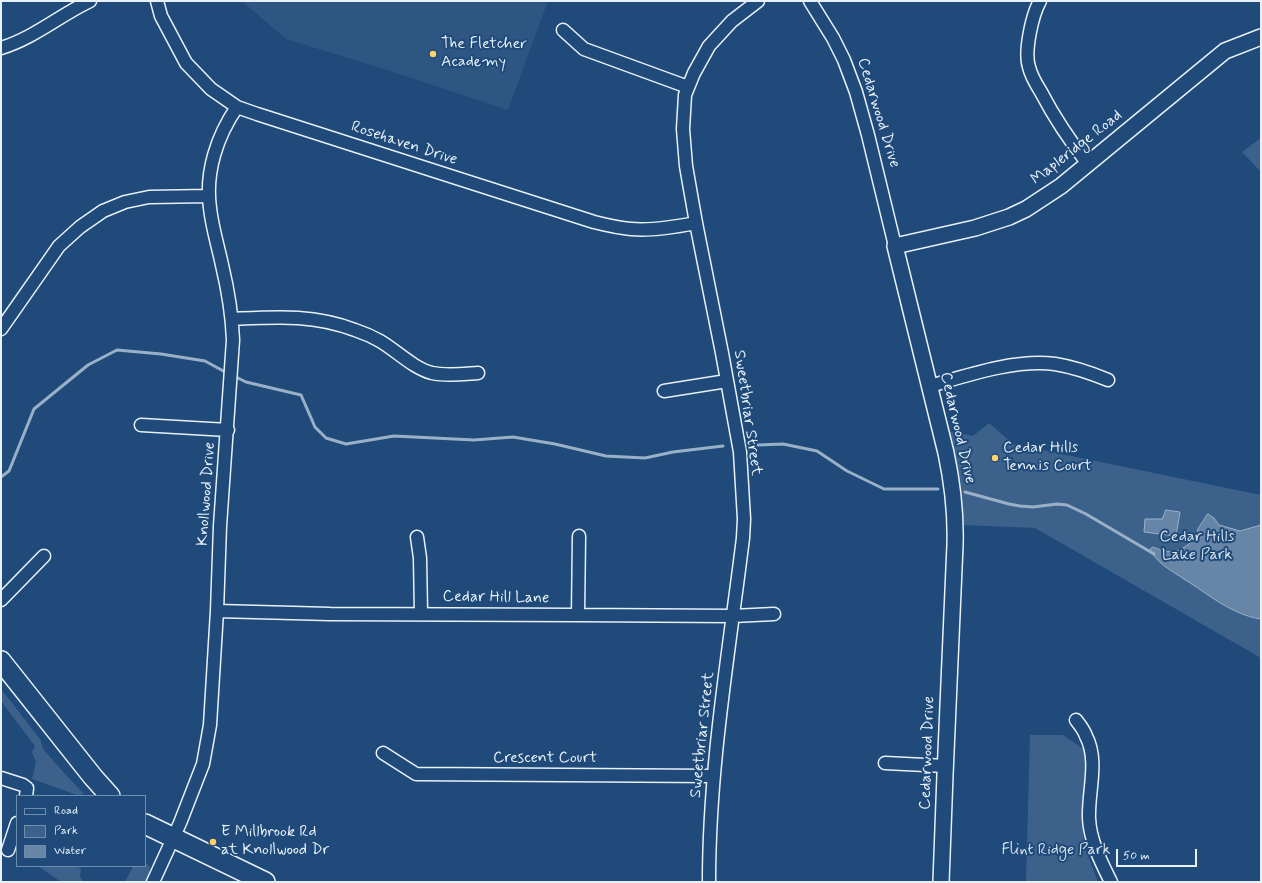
<!DOCTYPE html>
<style>
body{margin:0}
#map{position:relative;width:1262px;height:883px;overflow:hidden;background:#1f4a7a;font-family:Mynerve,sans-serif}
canvas{display:block}
.frame{position:absolute;inset:0;border:2px solid #e8f1f8;pointer-events:none}
.legend{position:absolute;left:16px;top:795px;width:130px;height:72px;box-sizing:border-box;background:#1f4a7a;border:1px solid #6f8dac;margin:0;padding:5px 7px;list-style:none;font-size:12px;color:#e8f1f8}
.legend li{display:flex;align-items:center;gap:8px;height:20px}
.legend b{width:20px;border:1px solid #6f8dac}
.scale{position:absolute;left:1116px;top:849px;width:81px;height:18px;box-sizing:border-box;border:2px solid #e8f1f8;border-top:0;padding-left:5px;font-size:12px;line-height:14px;white-space:nowrap;color:#e8f1f8;-webkit-text-stroke:3px #1f4a7a;paint-order:stroke}
</style>
<div id="map">
<canvas width="1262" height="883"></canvas>
<div class="frame"></div>
<ul class="legend">
<li><b style="height:5px;background:#1f4a7a"></b>Road</li>
<li><b style="height:11px;background:#3c628c"></b>Park</li>
<li><b style="height:11px;background:#6685a7"></b>Water</li>
</ul>
<div class="scale">50 m</div>
</div>
<script>
const ctx = document.querySelector('canvas').getContext('2d');
ctx.lineJoin = 'round';
function fill(path, color) { ctx.fillStyle = color; ctx.fill(path, 'evenodd'); }
function trace(path, color, width, dash) { ctx.strokeStyle = color; ctx.lineWidth = width; ctx.lineCap = dash ? 'butt' : 'round'; ctx.setLineDash(dash || []); ctx.stroke(path); }
function drawText(font, color, halo, rows, align = 'center') {
  ctx.font = font + ' Mynerve,sans-serif'; ctx.lineWidth = 4; ctx.setLineDash([]); ctx.textBaseline = 'middle'; ctx.strokeStyle = halo; ctx.fillStyle = color; for (const [text, x, y, turn = 0] of rows) {
    ctx.save(); ctx.translate(x, y); ctx.rotate((+turn || 0) * Math.PI / 180); ctx.textAlign = isNaN(turn) ? turn : align; if (halo) ctx.strokeText(text, 0, 0); ctx.fillText(text, 0, 0); ctx.restore();
  }
}
fill(new Path2D(`
 M242 1H548L508 110 387 70 286 39Z`), '#2e5683');
fill(new Path2D(`
 M1261 138V172L1242 152Z
 M989 423 1013 444 1261 495V658L1035 528 962 525 959 481 944 430 973 436Z
 M1 689 40 739 44 750 65 774 84 794 77 795 32 779 36 762 32 752 35 746 1 701Z
 M1030 735H1063L1086 751 1083 835 1085 848 1098 882H1026Z
 M145 862 150 867 148 879 144 882H125L133 866H145Z
 M38 866H78L81 870 80 876 83 882H61Z`), '#3c628c');
const water = new Path2D(`
 M1166 510 1180 512 1176 536 1144 532 1145 519H1162Z
 M1208 514 1214 518 1219 525 1240 531 1261 525V619C1232 615 1208 594 1184 579 1172 571 1156 563 1150 549L1153 547C1174 556 1181 551 1197 537L1198 529Z`);
fill(water, '#6685a7');
trace(water, '#9ab0c7', 1);
trace(new Path2D(`
 M234 376 246 382 301 395 315 427 326 438 346 444 394 436 474 440 513 437 555 444 606 456 645 458 673 452 723 446
 M758 445 783 444 817 451 847 471 884 489H938
 M1 477 9 471 34 409 88 365 117 350 161 354 205 361 227 373
 M965 492 1009 504 1020 506 1033 507 1057 504 1067 505 1086 514 1154 554`), '#9ab0c7', 3);
const minor = new Path2D(`
 M157 1 161 16 186 63 211 89 237 107 257 114 444 174 594 222C606 225 618 228 631 229 652 231 675 227 696 223
 M810 1 833 38 844 60 856 92 868 135 895 246
 M1040 1C1032 15 1024 52 1029 67 1031 76 1036 84 1041 92 1054 117 1070 141 1088 164
 M563 30 584 49 688 87
 M1 48C34 38 60 15 90 1
 M232 319C276 317 313 314 355 330 364 333 373 337 380 341 397 351 413 368 432 373 447 376 463 374 478 373
 M1 329 59 246 80 227 103 211 125 202 149 197 209 196
 M930 386C968 375 1015 359 1055 364 1074 367 1091 373 1108 380
 M664 391 727 381
 M141 425 228 430
 M417 537 420 558 421 614
 M1 600 44 556
 M217 611 330 614 578 615 733 616 774 614
 M578 615 579 536
 M1076 720C1080 725 1084 730 1086 736 1099 761 1088 791 1089 818 1090 841 1101 862 1111 882
 M383 753 416 774 713 776
 M885 763 945 766
 M1 778 23 785 27 788 26 796
 M8 850 17 823
 M153 882 180 823 203 764 210 725 217 611 220 526 233 340C232 314 228 290 222 265 218 246 212 227 210 208 205 172 217 136 237 107
 M709 882C709 766 729 652 743 538L744 519 740 452 722 353 696 223 686 166 683 129 685 95 694 73 709 46 732 21 758 1`);
const tertiary = new Path2D(`
 M941 882 945 775 955 545C956 512 953 486 946 453L895 246 975 228 1009 217 1026 209 1061 186 1225 51 1261 37`);
const primary = new Path2D(`
 M1 661 93 777 110 796
 M145 824 265 882`);
trace(minor, '#e8f1f8', 15);
trace(tertiary, '#e8f1f8', 18);
trace(primary, '#e8f1f8', 22);
trace(minor, '#1f4a7a', 12);
trace(tertiary, '#1f4a7a', 15);
trace(primary, '#1f4a7a', 19);
for (const [x, y, r, color] of [
 [433,54,4,"#ffd166"],
 [995,458,4,"#ffd166"],
 [213,842,4,"#ffd166"]
]) { const dot = new Path2D(); dot.arc(x, y, r, 0, 2 * Math.PI); ctx.fillStyle = color; ctx.fill(dot); trace(dot, '#1f4a7a', 1.5); }
drawText('16px', '#e8f1f8', '#1f4a7a', [
 ["The Fletcher",441,45],
 ["Academy",441,63],
 ["Cedar Hills",1003,449],
 ["Tennis Court",1003,467],
 ["E Millbrook Rd",221,833],
 ["at Knollwood Dr",221,851]
], 'left');
drawText('16px', '#e8f1f8', '#1f4a7a', [
 ["Cedarwood Drive",878,113,73],
 ["Rosehaven Drive",404,144,18],
 ["Mapleridge Road",1077,148,-38],
 ["Sweetbriar Street",747,413,82],
 ["Cedarwood Drive",957,428,77],
 ["Knollwood Drive",207,494,-86],
 ["Cedar Hill Lane",496,598,1],
 ["Sweetbriar Street",703,735,-84],
 ["Cedarwood Drive",928,753,-88],
 ["Crescent Court",545,759]
]);
drawText('16px', '#d7e3ed', '#1f4a7a', [
 ["Cedar Hills",1197,538],
 ["Lake Park",1197,556],
 ["Flint Ridge Park",1056,851]
]);
</script>
